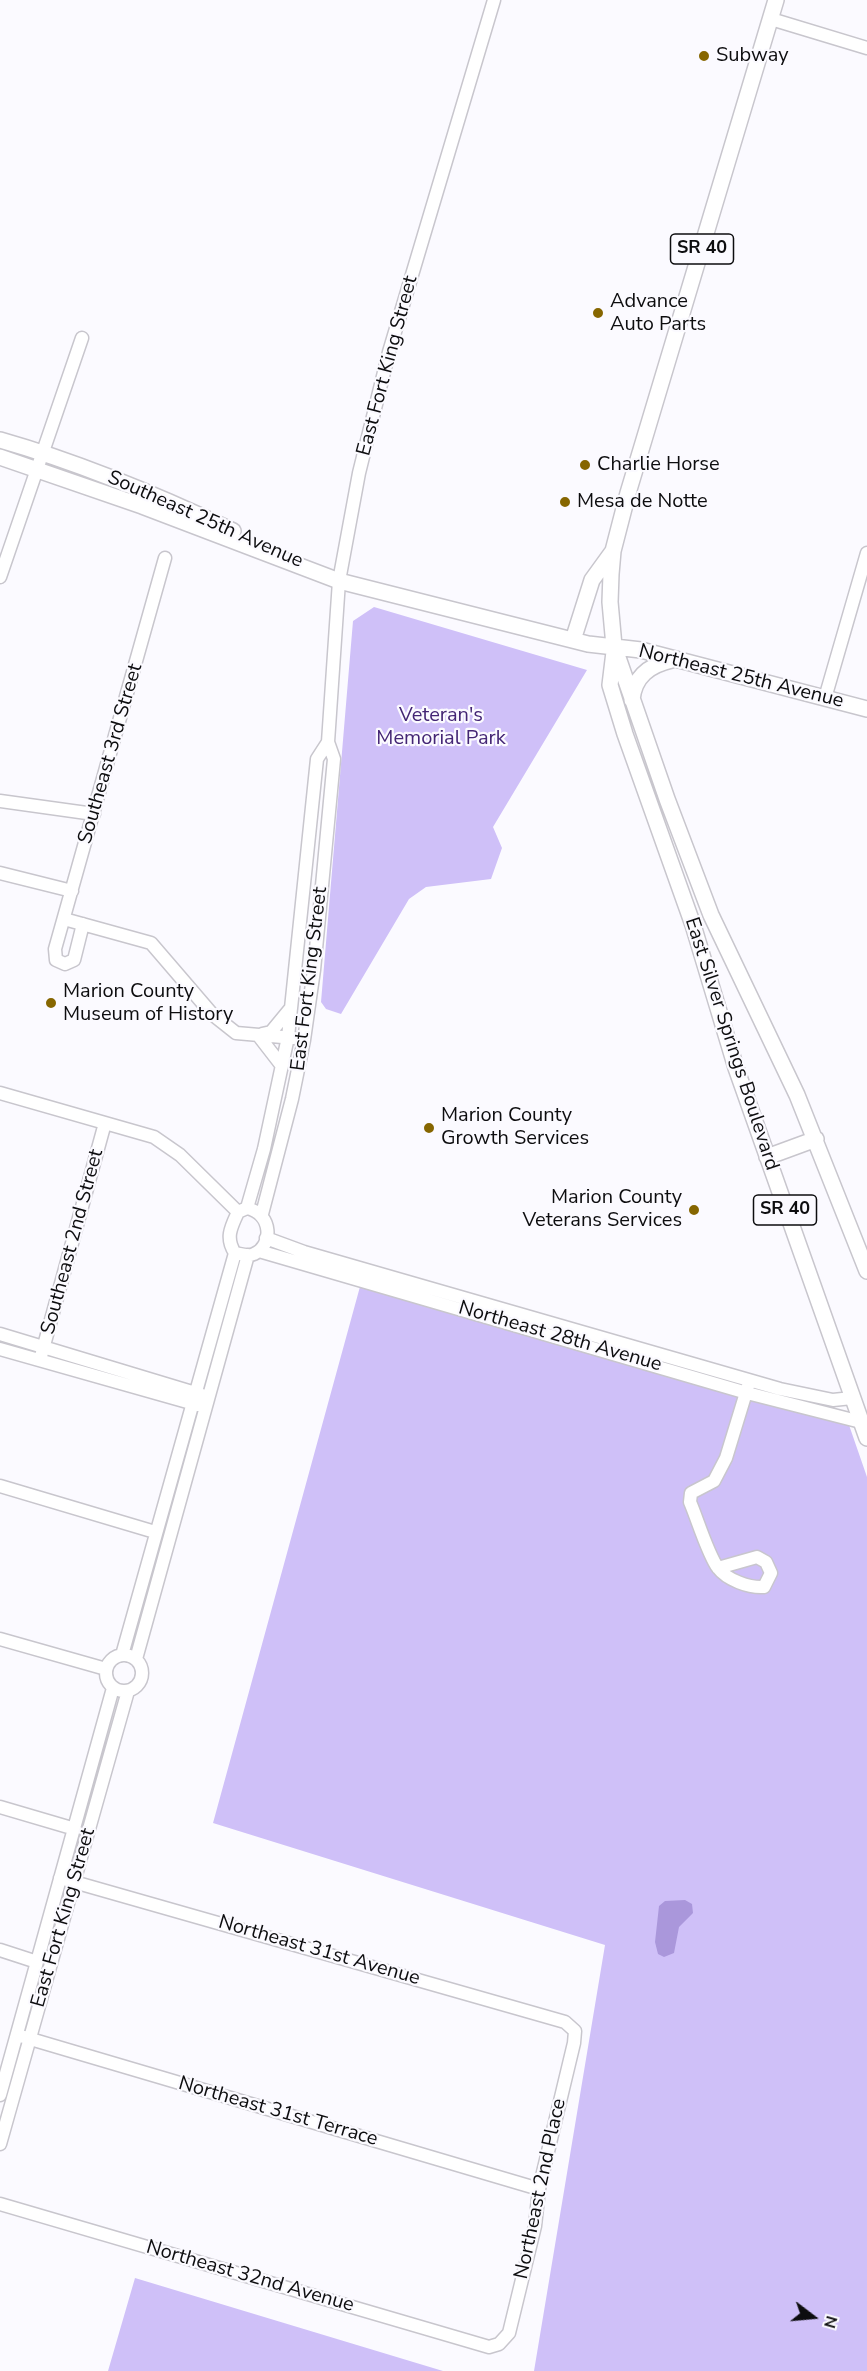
<!DOCTYPE html>
<style>
body{margin:0}
#map{position:relative;width:867px;height:2371px;overflow:hidden;background:#fbfaff;font-family:"Nunito Sans",sans-serif}
canvas{display:block}
.north{position:absolute;left:783px;top:2287px;width:60px;height:60px;-webkit-text-stroke:4px #fbfaff;paint-order:stroke;rotate:106deg;font-size:16px;font-weight:700;line-height:24px;text-align:center;color:#0d0d0f}
.north::after{content:'';display:block;margin:auto;width:21px;height:27px;background:#0d0d0f;clip-path:polygon(50% 0,100% 100%,50% 72%,0 100%)}
</style>
<div id="map">
<canvas width="867" height="2371"></canvas>
<div class="north">N</div>
</div>
<script>
const ctx = document.querySelector('canvas').getContext('2d');
ctx.lineJoin = 'round';
function fill(path, color) { ctx.fillStyle = color; ctx.fill(path, 'evenodd'); }
function trace(path, color, width, dash) { ctx.strokeStyle = color; ctx.lineWidth = width; ctx.lineCap = dash ? 'butt' : 'round'; ctx.setLineDash(dash || []); ctx.stroke(path); }
function drawText(font, color, halo, rows, align = 'center') {
  ctx.font = font + ' "Nunito Sans",sans-serif'; ctx.lineWidth = 4.5; ctx.setLineDash([]); ctx.textBaseline = 'middle'; ctx.strokeStyle = halo; ctx.fillStyle = color; for (const [text, x, y, turn = 0] of rows) {
    ctx.save(); ctx.translate(x, y); ctx.rotate((+turn || 0) * Math.PI / 180); ctx.textAlign = isNaN(turn) ? turn : align; if (halo) ctx.strokeText(text, 0, 0); ctx.fillText(text, 0, 0); ctx.restore();
  }
}
fill(new Path2D(`
 M374 607 587 670 493 827 502 848 491 879 426 887 409 899 341 1014 326 1009 321 1002 353 621Z
 M361 1283 849 1425 867 1477V2371H534L605 1945 213 1823Z
 M135 2278 443 2371H108Z`), '#cfc0f8');
fill(new Path2D(`
 M685 1900 692 1904 693 1913 679 1927 674 1953 664 1957 658 1954 655 1942 659 1906 665 1901Z`), '#aa97db');
const minor = new Path2D(`
 M771 19 867 48
 M0 577 82 338
 M825 698 867 553
 M0 801 94 814
 M0 873 72 891
 M64 919 151 943 212 1014 236 1033 294 1038
 M83 924 74 960 65 964 56 960 55 949 165 558
 M262 1034 271 1032 290 1009
 M258 1035 282 1066
 M0 1093 154 1137 180 1155 238 1212
 M247 1208 264 1149 288 1037 317 759 328 742
 M247 1208C273 1214 273 1246 254 1254 248 1257 241 1254 235 1253 225 1238 231 1227 238 1212Z
 M262 1214 292 1099 304 1040 314 970 334 759 328 742 339 581 359 473 389 352 494 0
 M266 1238 304 1252 780 1389 833 1400 852 1398
 M259 1251 747 1393 861 1422
 M0 1334 202 1395
 M0 1349 198 1405
 M40 1360 105 1123
 M0 1486 155 1532
 M718 1568 757 1557 766 1562 771 1573 764 1587C749 1588 727 1580 718 1568 708 1555 697 1518 690 1502L691 1493 714 1481 726 1458 748 1386
 M0 1639 106 1669
 M122 1655 235 1253
 M106 1673a18 18 0 1 1 36 0a18 18 0 1 1-36 0Z
 M136 1659 248 1255
 M0 1807 75 1829
 M0 1950 37 1962
 M17 2035 539 2189
 M0 2095 113 1688
 M0 2144 128 1691
 M0 2204 489 2347 499 2344 509 2333 535 2226 539 2189 574 2043 575 2031 565 2022 60 1878`);
const major = new Path2D(`
 M776 0 628 493 613 551 611 574 610 602 614 646 667 799 711 915 797 1095 867 1271
 M0 440C81 463 157 495 233 531
 M0 457 142 506 339 581 588 644 641 650 867 709
 M573 640 592 580 613 551
 M614 652 610 685 625 734 693 925 736 1068 867 1438
 M632 700C634 676 650 665 672 660
 M767 1157 816 1139`);
trace(minor, '#c8c6cd', 15);
trace(major, '#c8c6cd', 18);
trace(minor, '#fff', 12);
trace(major, '#fff', 15);
for (const [x, y, r, color] of [
 [704,56,6,"#866600"],
 [598,313,6,"#866600"],
 [585,465,6,"#866600"],
 [565,502,6,"#866600"],
 [51,1003,6,"#866600"],
 [429,1128,6,"#866600"],
 [694,1210,6,"#866600"]
]) { const dot = new Path2D(); dot.arc(x, y, r, 0, 2 * Math.PI); ctx.fillStyle = color; ctx.fill(dot); trace(dot, '#fbfaff', 2); }
for (const [x, y, w] of [
 [702,249,63],
 [785,1210,63]
]) { const box = new Path2D(); box.roundRect(x - w / 2, y - 15, w, 30, 4.5); ctx.fillStyle = '#fbfaff'; ctx.fill(box); trace(box, '#0d0d0f', 1.5); }
drawText('bold 18px', '#0d0d0f', null, [
 ["SR 40",702,249],
 ["SR 40",785,1210]
]);
drawText('20px', '#0d0d0f', '#fbfaff', [
 ["Subway",716,56],
 ["Advance",610,302],
 ["Auto Parts",610,325],
 ["Charlie Horse",597,465],
 ["Mesa de Notte",577,502],
 ["Marion County",63,992],
 ["Museum of History",63,1015],
 ["Marion County",441,1116],
 ["Growth Services",441,1139],
 ["Marion County",682,1198,"right"],
 ["Veterans Services",682,1221,"right"]
], 'left');
drawText('20px', '#0d0d0f', '#fbfaff', [
 ["East Fort King Street",388,366,-75],
 ["Southeast 25th Avenue",205,520,24],
 ["Northeast 25th Avenue",741,677,14],
 ["Southeast 3rd Street",111,754,-74],
 ["East Fort King Street",310,979,-83],
 ["East Silver Springs Boulevard",731,1044,72],
 ["Southeast 2nd Street",73,1242,-75],
 ["Northeast 28th Avenue",560,1337,16],
 ["East Fort King Street",64,1918,-74],
 ["Northeast 31st Avenue",319,1951,16],
 ["Northeast 31st Terrace",278,2112,16],
 ["Northeast 2nd Place",541,2189,-78],
 ["Northeast 32nd Avenue",250,2277,16]
]);
drawText('20px', '#432574', '#fbfaff', [
 ["Veteran's",441,716],
 ["Memorial Park",441,739]
]);
</script>
